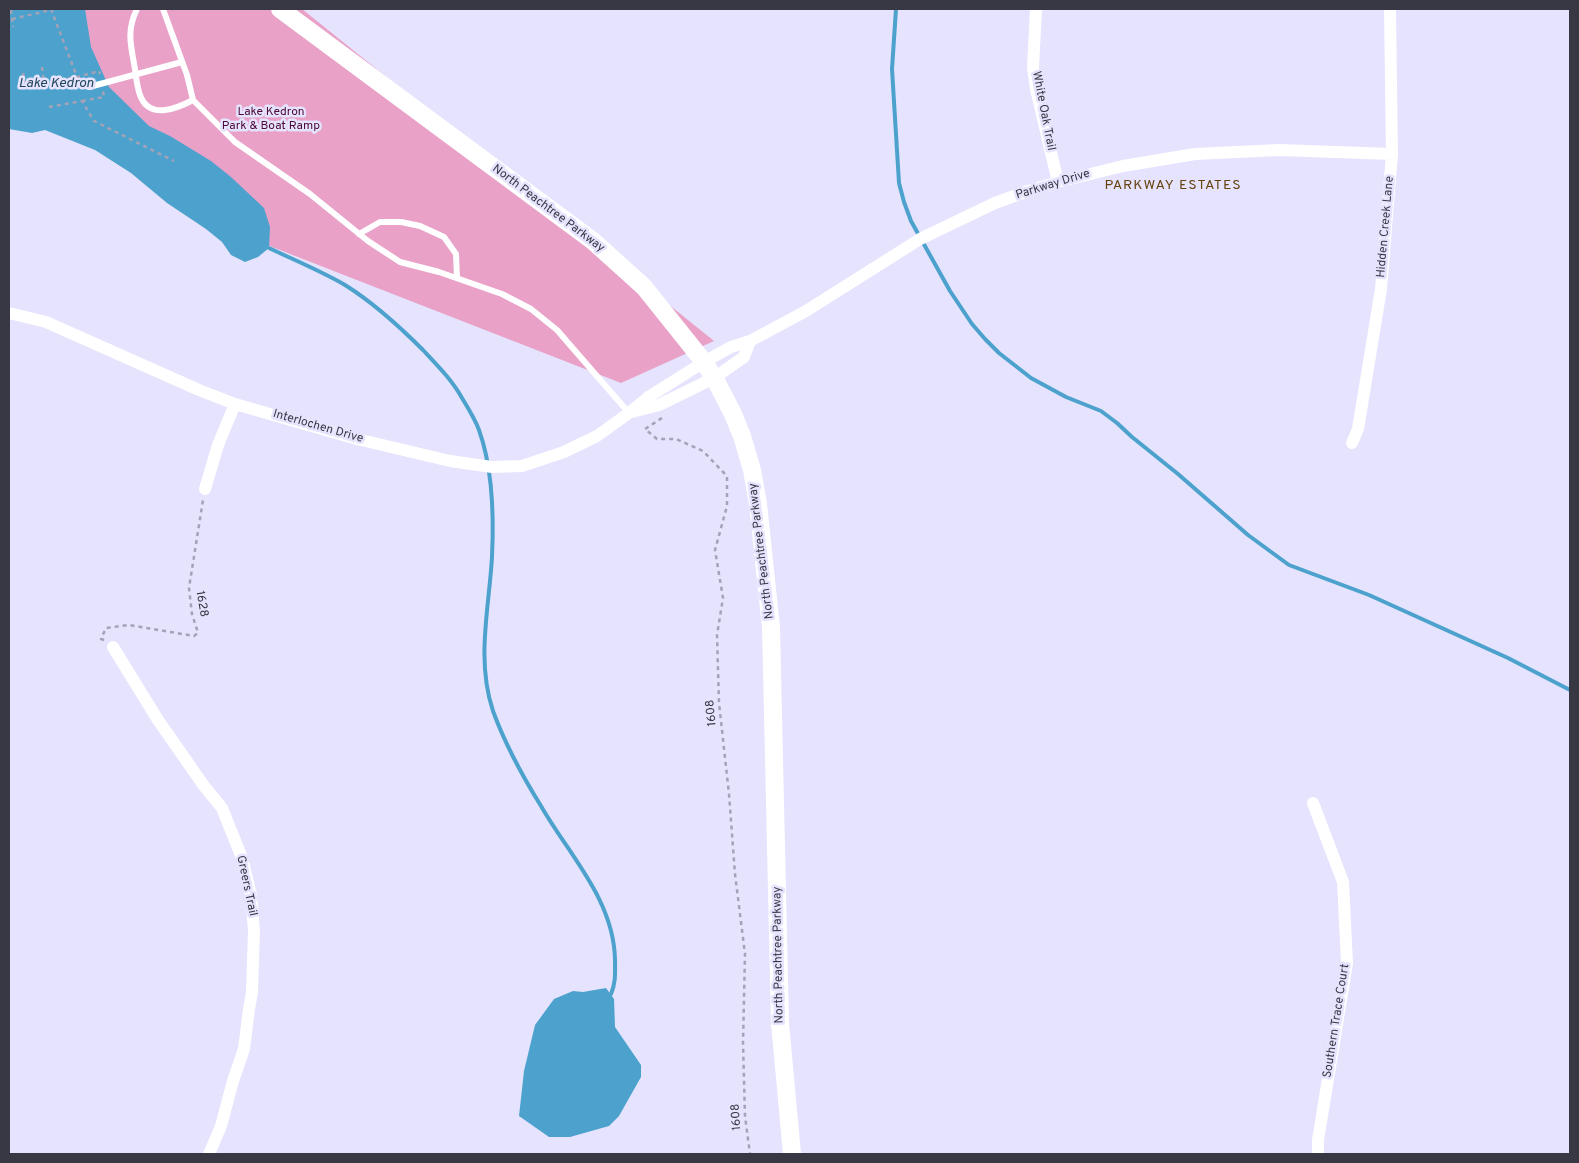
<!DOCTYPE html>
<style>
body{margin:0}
#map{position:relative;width:1579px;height:1163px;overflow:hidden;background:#e5e3fd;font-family:Overpass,sans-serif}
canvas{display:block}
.frame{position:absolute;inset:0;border:10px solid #383744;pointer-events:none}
</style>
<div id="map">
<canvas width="1579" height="1163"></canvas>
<div class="frame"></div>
</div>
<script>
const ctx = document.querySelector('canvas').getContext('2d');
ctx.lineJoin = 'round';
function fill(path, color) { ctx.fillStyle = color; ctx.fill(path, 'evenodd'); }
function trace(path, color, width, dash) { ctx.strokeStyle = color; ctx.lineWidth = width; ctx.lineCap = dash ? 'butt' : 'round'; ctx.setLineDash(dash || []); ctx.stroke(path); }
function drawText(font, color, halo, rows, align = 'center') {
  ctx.font = font + ' Overpass,sans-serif'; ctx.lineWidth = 5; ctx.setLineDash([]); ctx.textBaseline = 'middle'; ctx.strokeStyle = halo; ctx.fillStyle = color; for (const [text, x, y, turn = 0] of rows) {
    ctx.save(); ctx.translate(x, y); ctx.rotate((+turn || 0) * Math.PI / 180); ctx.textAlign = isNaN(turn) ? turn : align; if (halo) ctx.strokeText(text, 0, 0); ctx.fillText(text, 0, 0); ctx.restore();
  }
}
fill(new Path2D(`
 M39 9H302L714 341 621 383 244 236 224 218Z`), '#e9a1c7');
fill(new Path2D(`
 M9 9H85L91 47 109 87 149 126 170 136 211 161 231 177 264 208 270 227 269 248 258 257 245 262 231 255 222 242 206 229 167 203 131 173 95 150 45 130 32 133 9 129Z
 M606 988 614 999 615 1027 641 1065V1077L619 1116 609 1126 570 1137H549L519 1116 524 1071 535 1025 554 999 573 991 583 992Z`), '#4ca2cd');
trace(new Path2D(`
 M896 9 892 69 899 183 904 202 911 221 950 291 972 324 985 339 999 353 1031 378 1066 397 1101 411 1117 423 1132 437 1178 474 1248 535 1289 565 1369 595 1508 658 1570 690
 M269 248C294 260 321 271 345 285 374 303 399 326 423 350 437 365 452 380 462 398 468 408 475 419 479 430 493 469 494 516 492 557 489 609 476 660 493 711 505 744 523 777 541 806 569 855 614 900 615 960 615 973 616 982 611 994`), '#4ca2cd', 4);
trace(new Path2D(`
 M51 9 77 77 99 71 100 74
 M11 10 13 27
 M12 19 51 10
 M42 67 44 83
 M23 73 26 86 77 77
 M82 101 104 97 103 91
 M49 107 82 101 94 121 174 161
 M662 418 645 429 657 439H676L703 451 727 476V506L715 550 723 598 717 635 719 703 729 794 735 874 745 954 743 1043 745 1116 750 1154
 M104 640 101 639 106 628 129 625 194 636 198 633 192 614 189 588 203 500`), '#a3a2b7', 2.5, [4, 4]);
trace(new Path2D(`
 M137 9C126 31 131 46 135 69 136 77 137 87 140 95 149 120 176 109 193 100
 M163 9 187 75 193 100 235 142 310 194 368 241 400 262 439 272 502 294 531 309 557 330 629 413
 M89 87 182 62
 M359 234 380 222H401L420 226 444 237 456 254 457 278`), '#fff', 6);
trace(new Path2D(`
 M1036 9 1033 68 1036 89 1058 182
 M9 313 46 322 199 390 235 404 357 439 450 461 492 467 522 466 564 452 597 436 629 413 650 396 704 362 731 347 750 341 806 311 920 239 995 203 1028 191 1058 182 1123 166 1195 154 1279 150 1392 154
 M632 412 659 405 714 378 744 357 750 341
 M1352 443 1358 429 1381 289 1392 154 1390 9
 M205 489 218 445 235 404
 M113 647 158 720 204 786 222 808 242 858 251 895 254 931 252 992 249 1009 244 1049 233 1081 221 1126 209 1154
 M1313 803 1343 882 1347 963 1318 1140V1154`), '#fff', 12);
trace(new Path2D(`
 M280 9 593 241 644 287 704 362 717 383 733 414 742 436 752 470 758 504 771 627 780 1023 792 1154`), '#fff', 18);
drawText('12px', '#383744', '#e5e3fd', [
 ["White Oak Trail",1043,111,79],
 ["Parkway Drive",1053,185,-17],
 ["North Peachtree Parkway",548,209,37],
 ["Hidden Creek Lane",1386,227,-85],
 ["Interlochen Drive",318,427,16],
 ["North Peachtree Parkway",762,551,-97],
 ["1628",201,604,80],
 ["1608",712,713,-95],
 ["Greers Trail",246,886,78],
 ["North Peachtree Parkway",779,955,-91],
 ["Southern Trace Court",1337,1021,-81],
 ["1608",737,1117,-94]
]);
drawText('12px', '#4c0935', '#e5e3fd', [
 ["Lake Kedron",271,113],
 ["Park & Boat Ramp",271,127]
]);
drawText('italic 14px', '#22475a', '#e5e3fd', [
 ["Lake Kedron",56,84]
]);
ctx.letterSpacing = '1px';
drawText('14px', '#65420e', '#e5e3fd', [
 ["PARKWAY ESTATES",1173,186]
]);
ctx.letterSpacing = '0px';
</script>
